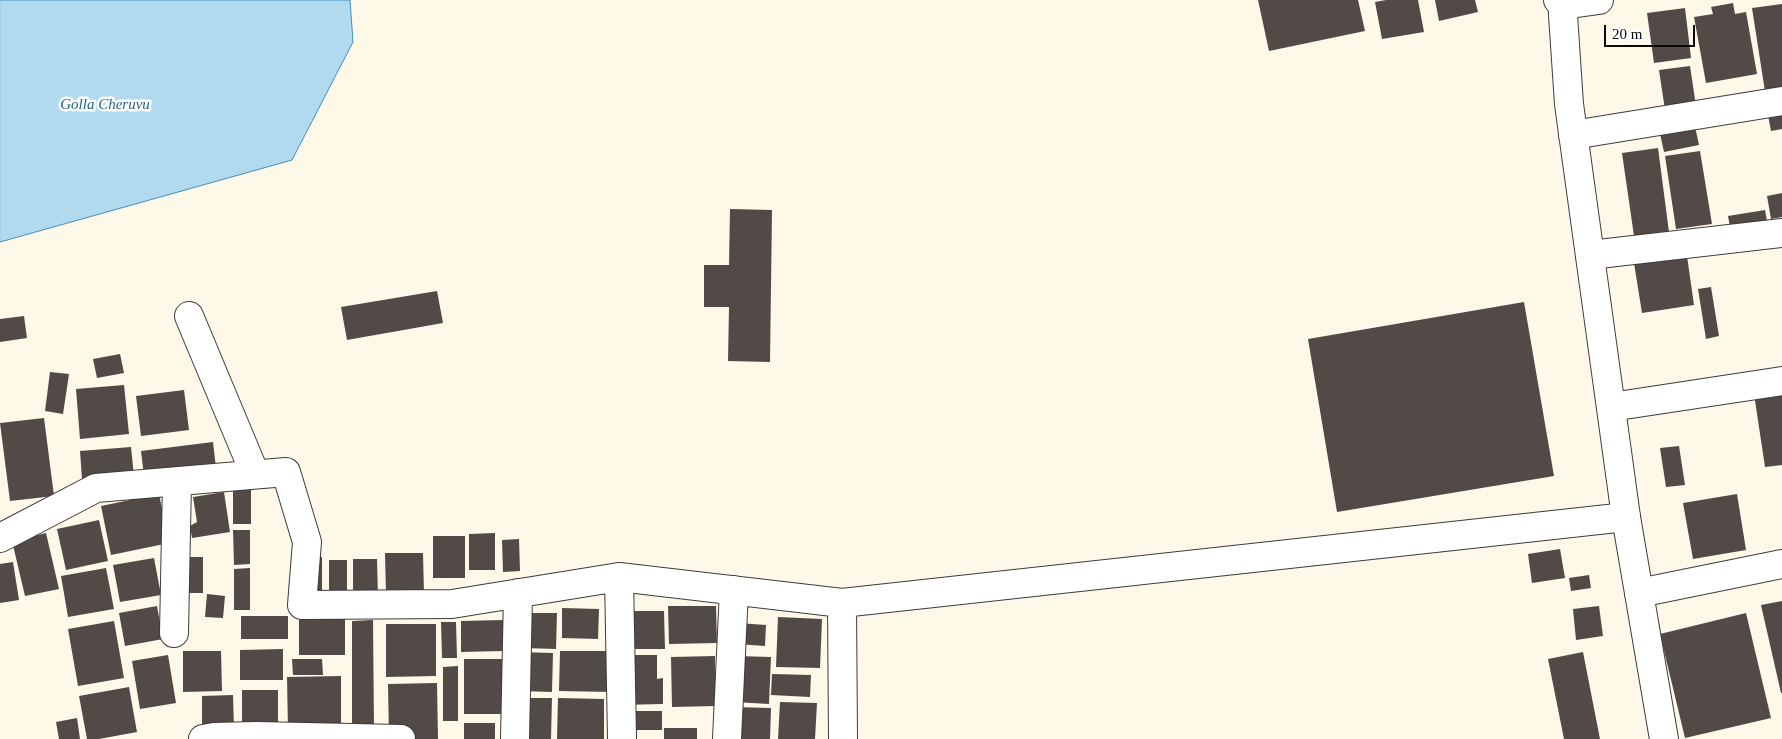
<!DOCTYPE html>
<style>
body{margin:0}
#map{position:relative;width:1782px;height:739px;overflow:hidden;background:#fdf8e8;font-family:"Times New Roman",serif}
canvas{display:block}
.scale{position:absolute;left:1604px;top:25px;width:91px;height:22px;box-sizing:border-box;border:2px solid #090909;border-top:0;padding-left:6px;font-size:15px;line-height:18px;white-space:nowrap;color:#090909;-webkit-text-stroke:4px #fff;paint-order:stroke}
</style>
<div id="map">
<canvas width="1782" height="739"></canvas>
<div class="scale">20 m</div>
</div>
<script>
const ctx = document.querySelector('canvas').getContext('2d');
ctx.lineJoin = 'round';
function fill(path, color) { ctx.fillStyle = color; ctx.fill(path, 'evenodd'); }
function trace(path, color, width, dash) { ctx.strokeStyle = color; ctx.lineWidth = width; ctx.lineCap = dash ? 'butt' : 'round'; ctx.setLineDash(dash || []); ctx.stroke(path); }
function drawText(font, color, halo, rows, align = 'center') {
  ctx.font = font + ' "Times New Roman",serif'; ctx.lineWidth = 5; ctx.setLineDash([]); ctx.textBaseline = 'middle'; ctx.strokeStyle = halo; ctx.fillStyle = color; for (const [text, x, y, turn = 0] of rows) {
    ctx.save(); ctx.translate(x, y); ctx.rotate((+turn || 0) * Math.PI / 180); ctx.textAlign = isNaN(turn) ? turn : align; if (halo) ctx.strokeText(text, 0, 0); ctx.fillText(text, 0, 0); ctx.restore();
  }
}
const water = new Path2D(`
 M0 0H350L353 42 292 160 0 242Z`);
fill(water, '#b2daef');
trace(water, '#4191be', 1);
fill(new Path2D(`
 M1258 0H1358L1365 31 1269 51Z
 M1386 0H1418L1424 32 1382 39 1375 2Z
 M1435 0H1475L1478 12 1439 21Z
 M1733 3 1735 14 1746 12 1757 74 1706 83 1694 17 1713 14 1711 7Z
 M1782 4V95L1766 98 1752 8Z
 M1685 8 1691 58 1654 63 1647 13Z
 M1690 66 1696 106 1665 110 1659 70Z
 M1782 108V129L1771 131 1767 110Z
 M1694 122 1699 145 1664 152 1659 129Z
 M1658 148 1669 232 1634 236 1622 153Z
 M1700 151 1712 224 1676 229 1665 156Z
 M1782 193V217L1771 219 1767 196Z
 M730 209 772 210 770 362 728 361 729 307H704V265H729Z
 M1765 210 1770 237 1733 244 1728 216Z
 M1687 256 1694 305 1642 313 1634 263Z
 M1711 287 1719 336 1706 339 1698 289Z
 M437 291 443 323 347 340 341 307Z
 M1524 302 1554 476 1337 512 1308 339Z
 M24 316 27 338 0 342V319Z
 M120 354 124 373 97 378 93 359Z
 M50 372 69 374 63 414 45 411Z
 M124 385 129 434 80 439 76 389Z
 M184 390 189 430 141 436 136 396Z
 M1782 390V465L1765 467 1754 394Z
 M44 418 54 496 10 501 0 423Z
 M213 442 216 468 144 476 141 451Z
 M1679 446 1685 485 1666 487 1660 448Z
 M131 447 134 476 82 479 80 451Z
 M251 489V524H233V490Z
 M224 492 230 532 192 538 190 526 197 522 193 497Z
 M159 494 169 543 111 555 101 506Z
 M1737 494 1746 550 1693 559 1683 503Z
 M99 520 108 561 66 570 57 529Z
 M233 530H250V564L234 565Z
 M46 533 59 589 25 596 12 541Z
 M495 533V570H469V534Z
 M433 536H465V578H433Z
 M519 539 520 571 503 572 502 540Z
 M1560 549 1565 578 1532 583 1528 554Z
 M385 553H423L424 594H386Z
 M180 557H203V593H180Z
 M306 557H322V598H306Z
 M154 558 161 595 120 602 113 565Z
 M353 559H377L378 598 353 599Z
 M329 560H347V597H329Z
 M13 562 19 600 0 603V564Z
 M106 568 114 609 68 617 61 576Z
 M250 568V610H234V569Z
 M1589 575 1591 588 1571 591 1569 578Z
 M207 594 225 596 223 618 205 617Z
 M1782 601V693H1781L1761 605Z
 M157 606 163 639 125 646 119 613Z
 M668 606H716L717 643 669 644Z
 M1599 606 1603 636 1576 640 1573 609Z
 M562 608 599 609 598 639 562 638Z
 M625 611H664L665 649H626Z
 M523 613H557L556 649 522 648Z
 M1746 613 1771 718 1685 738 1660 634Z
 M241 616H288V639H241Z
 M778 617 822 619 820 668 776 667Z
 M299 619H345V655H299Z
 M373 620 374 729H352V621Z
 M503 620V651L461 652V621Z
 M114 621 124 678 78 686 68 629Z
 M441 622H456L457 658H442Z
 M738 623 766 625 765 646 737 644Z
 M386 624H436V676L386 677Z
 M283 649V680H240V650Z
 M183 651H221L222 691 183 692Z
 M560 651H613L612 692 559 691Z
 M520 652 553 653 552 692 519 691Z
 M1583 652 1600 739H1564L1548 659Z
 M168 655 176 703 140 709 132 661Z
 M619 655H657V679L663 678V704L619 705Z
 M715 656V706L672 707 671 657Z
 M736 656 771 657 769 704 734 702Z
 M292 659H322L323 675H293Z
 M464 659H503L504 714H464Z
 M458 666V721H443V667Z
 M772 674 811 675 810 697 771 695Z
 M341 676V731H288L287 677Z
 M437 683 438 739H389L388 684Z
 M129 687 137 732 99 739H87L79 696Z
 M242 690H278V729L242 730Z
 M233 695 234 729H202V696Z
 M519 698H552L551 739H519Z
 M558 698 604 699V739H557Z
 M780 702 817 703 815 739H778Z
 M734 707 771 708 770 739H733Z
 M619 711H662V730H620Z
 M77 718 80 739H59L56 722Z
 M464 723H495V739H464Z
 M664 728H697V739H664Z`), '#514a47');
const minor = new Path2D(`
 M1558 0 1563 5 1599 0
 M1573 135 1782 101
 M1590 255 1782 233
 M189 316 255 474
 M1611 407 1782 381
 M0 538 96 488 286 472 307 542 302 605 452 604 619 577 842 603
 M619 577 622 739
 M1639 593 1782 564
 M174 633 177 481
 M203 739 214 737 256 736 401 739
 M515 739 518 593
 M727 739 734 590
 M843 739 842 603 1626 517`);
const tertiary = new Path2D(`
 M1562 0 1569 104 1626 517 1664 739`);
trace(minor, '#3c3c3c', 30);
trace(tertiary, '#3c3c3c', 30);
trace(minor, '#fff', 28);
trace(tertiary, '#fff', 28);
drawText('italic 15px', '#21628c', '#fff', [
 ["Golla Cheruvu",105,105]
]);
</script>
